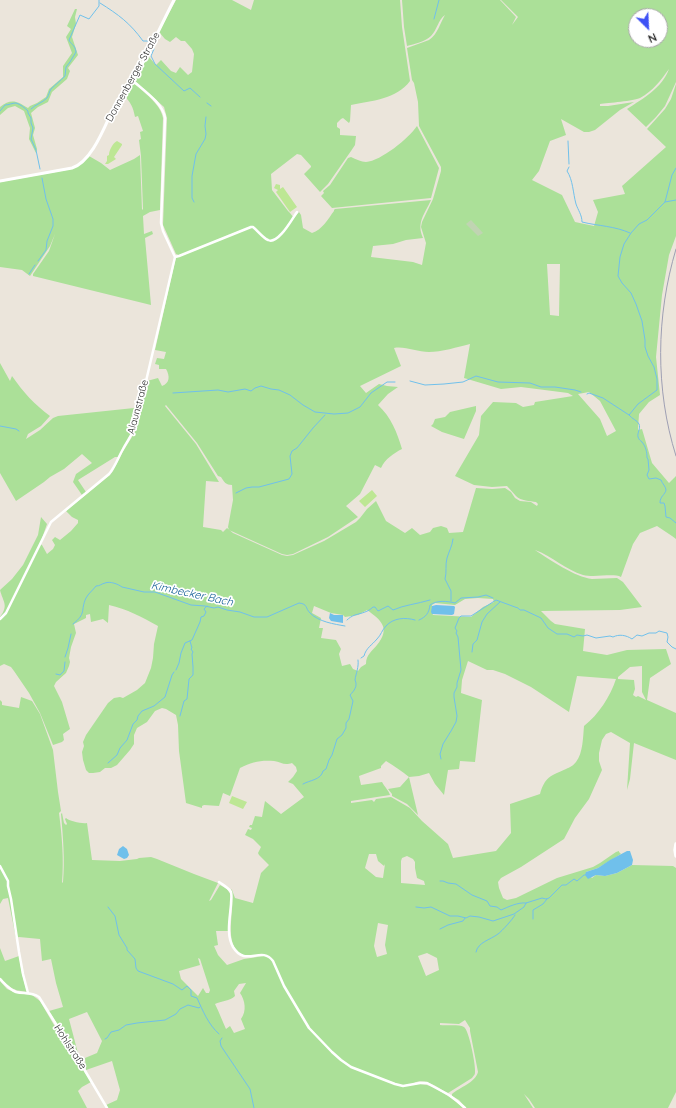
<!DOCTYPE html>
<meta charset="utf-8">
<style>
body{margin:0}
#map{position:relative;width:676px;height:1108px;overflow:hidden;background:#ebe5db;font-family:Quicksand,sans-serif}
canvas{display:block}
.north{position:absolute;left:628px;top:8px;width:40px;height:40px;box-sizing:border-box;background:#fff;border:1px solid #a9a9a9;border-radius:50%;rotate:156deg;font-size:11px;font-weight:700;line-height:16px;text-align:center;color:#292929}
.north::after{content:'';display:block;margin:auto;width:14px;height:18px;background:#3e51f5;clip-path:polygon(50% 0,100% 100%,50% 72%,0 100%)}
</style>
<div id="map">
<canvas width="676" height="1108"></canvas>
<div class="north">N</div>
</div>
<script>
const ctx = document.querySelector('canvas').getContext('2d');
ctx.lineJoin = 'round';
function fill(path, color) { ctx.fillStyle = color; ctx.fill(path, 'evenodd'); }
function trace(path, color, width, dash) { ctx.strokeStyle = color; ctx.lineWidth = width; ctx.lineCap = dash ? 'butt' : 'round'; ctx.setLineDash(dash || []); ctx.stroke(path); }
function drawText(font, color, halo, rows, align = 'center') {
  ctx.font = font + ' Quicksand,sans-serif'; ctx.lineWidth = 3.5; ctx.setLineDash([]); ctx.textBaseline = 'middle'; ctx.strokeStyle = halo; ctx.fillStyle = color; for (const [text, x, y, turn = 0] of rows) {
    ctx.save(); ctx.translate(x, y); ctx.rotate((+turn || 0) * Math.PI / 180); ctx.textAlign = isNaN(turn) ? turn : align; if (halo) ctx.strokeText(text, 0, 0); ctx.fillText(text, 0, 0); ctx.restore();
  }
}
fill(new Path2D(`
 M176 0H232L251 10 254 0H400L402 27 410 81C397 99 371 101 351 105L350 121 349 123 343 118 341 119 337 123V127L340 129V135L356 136 355 145 351 151 328 184 320 192 304 174 311 167V166L301 155 297 154 271 174 272 190 288 211 290 213 294 218 299 212 301 215 303 228 312 233C322 230 328 219 334 211V210L335 209 431 200C425 214 416 222 423 238L406 240 393 244 373 246 371 257 413 262 422 265 426 243 421 227 422 222 433 199 441 171V167L419 126 418 102 414 83 412 80 407 48 429 40C438 34 440 23 445 15 438 20 437 30 431 36 425 42 414 44 407 46L404 27 402 0H500L516 17 512 25 518 17 501 0H676V82L665 106 656 117 646 127 627 109C644 98 662 88 669 69 661 80 653 91 640 98 634 101 608 103 600 104V106H608L634 102 620 110 595 130 589 132H584L561 119 566 135 550 141 539 171 532 180 562 195 575 222 594 226 598 212 593 200 625 194 622 186 666 147 647 129 665 109 671 99 676 84V236L669 255 662 295 656 357 660 395 649 402 639 414 638 430 642 429 652 463 669 483 676 476V539L672 536 657 526 640 533 633 544 621 577C613 573 595 578 583 575 566 570 552 556 535 550 550 560 575 577 592 579 600 579 609 578 617 578L623 582 642 607 620 610 541 611 551 621 555 624 585 629 583 651 607 655 627 650 666 649 671 664 650 678 647 700 676 713V760L634 743 630 779 627 790 630 743 611 732 606 734 602 740 599 753V761L602 770 589 799 575 818 564 839 521 867 501 878 498 882 499 888 503 898 507 900 516 898 557 878 593 867 600 863 616 852 619 851V852L621 854 598 868 586 872 592 878 596 875 605 876 617 873 632 865 673 866 676 868V1092L668 1108H535L529 1099 524 1094 533 1108H466L459 1100 452 1096V1094C460 1087 475 1083 478 1072L470 1031V1028L465 1020 459 1024 440 1023V1025C446 1026 459 1024 464 1027 469 1030 476 1066 475 1072 475 1075 474 1075 472 1078L448 1093C439 1089 425 1077 414 1083 418 1084 423 1084 427 1085 439 1089 454 1099 463 1108H108L106 1105 117 1100 120 1090 112 1061 86 1070 85 1058 97 1053 102 1041 87 1012 69 1019 80 1061 49 1011 63 1007 56 983 51 959 42 961 40 939 19 937 16 938 8 898 3 899 0 904V700L2 702V705L19 708 21 697 32 701 40 714 53 750 58 792 61 811 59 813C62 836 64 859 62 883L63 882C65 860 63 837 61 814L62 813 64 823 66 825 67 824 65 819 66 818C69 821 82 824 87 823L92 860 120 861 137 859 139 858 151 857 157 859 194 874 218 883 209 901 211 900 220 885 227 889 231 895 228 931H216L218 945 214 946 218 955 227 965 244 959 264 956C258 956 250 958 245 956 220 947 237 908 231 889L232 890 235 898 253 903 261 873 269 865 259 855 258 853 261 847 253 839 245 835 248 829 251 830 252 828 249 827 250 825H252L255 816 262 817 265 801 281 814 304 797 293 784 288 782 293 777 297 771 296 767 292 763C284 766 281 762 274 761 260 760 252 762 240 768L230 796 223 793 219 806 204 805 202 806V808L186 803 179 751 178 725 176 715 166 709 162 708 155 711 147 722 137 728 134 735V744L130 750 117 765 111 768H105L100 772 93 773H89L86 770 83 760 82 752 84 746 83 742 86 735 108 703 114 698 120 697 123 698 137 690 145 683 151 668 153 658 154 644 158 626C142 617 127 609 109 605L108 623 103 619 91 622 90 614 86 615V618L74 624 76 633 71 647 69 658 70 662 69 666 66 673 56 682 54 686 62 702 70 729 63 734 64 740 62 742 53 745 40 713 29 693 14 671 11 667 4 664 0 666V617C9 605 3 602 0 590L12 579 23 565 38 535 41 517 47 524 40 544 42 545 47 554 53 549 55 545 52 540 55 537 60 540 71 531 78 523V520L72 517 66 511 110 475 113 471 122 453 135 432 147 381 158 378 162 386C170 383 170 376 166 369H159V365L155 364 157 358 164 359 166 352 155 350 176 257 179 255 176 254 163 225 167 118 164 107 135 81V79L141 69 148 56 156 65 161 60 171 71 176 73 180 67 188 75 192 72 194 54 192 49 185 41H181L176 37 170 42 165 39 159 32ZM636 16H660V40H636ZM547 264H560L559 316 550 315ZM470 344 464 378 501 389 521 387 568 393 573 396 535 402 534 405 523 407 516 403 493 402 481 416 479 435 455 476 474 485 492 487 507 486C510 489 513 493 516 496 521 501 530 501 536 502L538 504 537 506 531 502 520 501 515 498 511 492 505 488 492 489 476 488 463 532 449 533 447 528 441 526 433 528 430 532 420 535 412 528 405 533 386 521 376 501 367 509 360 518 356 522 324 541 293 555 287 556 282 555 233 533 227 528 223 532 221 530 203 527 206 481 219 482 196 444 165 406 166 405 197 443 218 476 221 477C224 482 226 485 232 485L233 500 228 527 229 530 282 554 287 555 293 554 328 537 358 517 346 506 360 494 375 465 381 468C385 459 394 453 402 449 397 432 391 417 378 405L388 394 398 387 387 386 379 384 366 393 360 386 401 366 394 348C405 346 417 352 429 352 441 352 458 347 470 344ZM589 392 600 401 616 431 607 436 600 419 578 394ZM478 598 493 599 494 602 483 607 471 617 433 615 432 613V605L435 603 455 605 465 599ZM314 606 331 613 343 615 345 617 358 615 367 610C381 620 391 628 377 645 372 651 366 655 366 664L361 667 358 671 353 669 350 664 342 666 339 654 341 649 336 640 321 638 323 628H319L321 618 312 613ZM468 661 487 670H493L505 674 531 687 569 712 577 676 616 679C610 697 599 714 584 726 583 737 583 753 576 762 573 766 570 767 566 769 550 776 545 777 540 794L510 804 511 833 496 851 453 858 448 844 422 821 410 808 391 797 376 799 374 802 372 800 351 803V801L390 795C389 791 384 786 382 782L361 785 359 776 381 768V766L386 761C394 766 402 771 409 777L400 787 388 789 392 794V796L407 804 418 815 409 777 419 776 429 773 435 784 444 795 448 770 459 769 460 761 475 762 482 700 461 693 462 680ZM642 666V692L646 700 638 696 636 697 633 695 635 689 634 680 618 679V677L630 667ZM369 854H376L378 861 384 866 385 864 383 878 376 877 365 868ZM407 856 413 859 415 862V868L417 878 424 881 425 885 401 883V861L402 858ZM378 923 388 925 385 945 387 954 377 957 374 946ZM427 953 437 958 439 970 426 976 418 956ZM198 958 200 959 210 990 209 993H206L203 988 198 996 181 979 179 971 200 965ZM246 983 240 993C245 1000 247 1011 241 1019L245 1029 234 1033 230 1026 226 1029C222 1020 219 1012 215 1004 221 1001 230 1001 235 996L234 991 239 984Z
 M75 9H77L75 17 76 24 72 37 78 55 68 68 70 71 67 79 52 92 48 102 38 107 31 113 35 128 33 135 37 149 36 153 29 139 30 128 24 111 15 106 8 108 0 115V107C11 98 17 101 28 108L30 106 37 103 46 97 49 89 63 77V66L72 53 66 37 71 29 67 26Z
 M134 83C144 93 161 104 163 118L160 210 150 212 143 216 144 234 152 231 153 234 145 238 151 305 33 276V274L49 251 55 234 50 246 30 276 22 270 0 267V182L72 169 89 156 101 163 110 170 134 159 140 155 142 210 143 209 141 156 139 140 141 139 140 132 143 131 138 116 135 117C133 107 131 102 123 95L132 84Z
 M417 126 439 168 431 198 332 208 321 196 324 193 323 191 330 185 348 158 351 157C356 159 361 162 366 162 381 161 409 138 417 126Z
 M0 363 10 381 12 376C23 392 35 405 50 416L41 426 28 434 26 439 40 430 53 418 58 416 134 408 135 409 132 419 134 427 131 434 118 457H115L78 480 86 492 82 495 73 482 76 474 92 463 82 454 64 469 50 477 44 482 16 501 0 473Z
 M476 406V411L464 439 442 432 431 426 433 424 435 419 445 417 450 412Z
 M0 948 5 961 19 956 22 974 27 992C12 990 10 988 0 978Z
 M0 981 7 989 16 993 32 995 40 1001 54 1025 91 1082 82 1087 78 1091 87 1108H0Z`), '#abe098');
fill(new Path2D(`
 M471 220 483 233 478 236 466 224Z`), '#c0d4b2');
fill(new Path2D(`
 M117 141 122 144V145L114 157 116 159 108 164H105L107 161V156L109 155C109 150 113 143 117 141Z
 M276 184 280 185V189L283 187 297 207 290 212 276 192 278 190 274 188Z
 M372 490 377 496 365 507 359 501Z
 M232 796 247 802 243 809 229 803Z`), '#bde794');
fill(new Path2D(`
 M436 605 454 606 455 607 454 614 452 615 432 614 431 612 432 606Z
 M330 613 334 615H343V623L331 621 329 618Z
 M123 846 127 849 129 855 127 858 124 859 117 855 119 849Z
 M627 851H630L633 860 632 865 617 873 605 876 596 875 588 879 585 875 586 872 598 868 610 860Z`), '#70c0eb');
trace(new Path2D(`
 M100 3C119 15 130 23 143 41H148
 M434 19 439 0
 M154 49 151 56 155 64 184 91 190 88 200 97
 M207 103 211 106
 M31 109C36 104 42 103 47 98 49 95 49 92 51 89 56 84 60 81 65 76L66 67 70 62 76 52C75 44 70 44 69 40L80 15 89 19 99 6V0
 M0 111 5 105C9 105 12 103 16 103 20 104 25 108 28 111V113L31 118V123L33 128 31 139 36 150 40 169
 M568 141 569 164
 M569 167 567 171C573 180 573 193 576 204 578 210 582 215 582 222 598 226 615 226 630 233
 M676 168 672 175 665 202 647 220 639 224 631 233 624 244 620 257 618 276 622 283 631 293 636 304 642 321 645 340V347L648 356 654 367 657 379V390L638 404 629 415C632 419 637 420 639 424 641 428 637 433 638 437 639 440 640 440 642 442 646 447 647 452 647 458L648 459 649 470 647 475 649 479 656 478 661 480C662 483 666 487 666 490 665 495 660 496 660 503H664L665 506 666 517 670 518 676 523
 M194 202 192 198V176L196 154 205 139 206 134 205 126 206 117
 M665 202 676 200
 M38 261 46 250 47 241 53 226V219L46 199 42 178
 M29 274 35 265
 M410 381 425 385 444 384 463 382 476 376 498 382 530 383 541 387H555L575 390 581 392
 M173 393 218 390 228 392 245 389 251 391 255 388 261 386 271 389 279 390 290 395 303 405 315 412 334 414 348 413 360 407 371 393 387 382H395
 M587 394 589 393 603 398 629 415
 M0 426 16 429 19 431
 M236 493 246 488 252 487H259L289 479 292 474 290 456 292 451 297 448 313 428 325 415
 M451 601V591L445 579C447 572 445 565 447 558 449 551 452 547 453 539
 M347 620C349 618 352 616 355 615 362 613 368 612 373 607H375L378 611 388 606 393 610C404 605 417 604 430 600
 M419 620C426 617 429 613 430 605 437 600 447 601 455 603L461 598 478 597 486 595 493 598
 M73 624C87 613 80 611 86 598 88 594 93 590 96 586 100 586 101 584 105 583 110 581 118 584 122 587L144 592H155L191 605 205 606 214 608 218 607 227 610 240 612 254 617H267L299 603C308 604 305 608 310 613 319 622 334 624 345 626
 M472 652 473 644 477 640 482 622 487 614 500 602
 M65 657 68 648 71 634
 M361 658 364 656C366 648 372 645 377 639 381 635 382 630 386 626 393 618 405 617 415 620
 M176 670 179 663 181 653 185 643 192 640 200 622 201 617 204 616 206 612 204 609 207 606
 M56 674 60 675 64 671 65 662
 M180 716 184 701 187 699 189 679 193 675V667L192 654 193 652 191 649 192 648 190 641
 M441 759 440 754 443 744 451 731 456 722 457 716 454 697V693L457 687V683L461 670 458 637 456 633 457 631 455 628 459 618 461 616H471L496 600 515 607 518 608 520 610H524L541 618 548 628 557 634H567L574 637 577 635 583 636 587 635 596 638 610 636 613 637C619 634 626 635 632 639L637 635 642 636 649 633H656L659 631 667 633 668 637 667 642 672 647 676 649
 M108 763 117 755 120 748 127 740 133 724 137 720 138 716 142 711 154 706 165 697 172 675 174 672
 M303 784C310 780 321 780 323 771L326 769 329 760 332 755 337 739 342 735 346 728V723L349 719 353 701 350 695C354 691 358 686 355 680 356 673 359 667 358 660
 M440 881H443L448 883 456 884 472 895 487 901 490 906 497 907 501 910C508 907 518 902 526 903
 M108 907 115 916 119 935 127 948V950L135 959 136 968 138 971 173 984 182 990 187 986 191 990V996L197 998C203 1011 208 1024 219 1034
 M416 907 424 908 431 907 450 916H458L466 918 470 916 479 917 493 921 514 914 524 907 526 903 542 898 546 899 549 898 562 885H566L574 879 577 881 584 875H585
 M533 919V910L543 904 547 899
 M440 929 448 925 463 921 465 918
 M476 952C478 942 490 940 498 934 502 931 513 919 515 915
 M222 1038 220 1041 221 1046 250 1089 254 1108
 M105 1039 107 1038 111 1032 119 1030 126 1025 137 1023 165 1020 176 1014 180 1009 188 1005 199 1008 200 1007`), '#70c0eb', 1);
trace(new Path2D(`
 M175 257 179 256 251 227H253C258 231 263 238 268 240 278 245 292 219 297 212
 M0 619 6 613 51 522 109 474C115 467 118 458 123 449 127 441 133 434 136 424L175 257 163 231 161 223 165 118C163 103 143 90 132 80
 M0 866 8 881V886L11 899 19 952 23 974 28 993
 M219 882C223 885 228 887 231 892 232 896 231 900 231 904 230 918 226 935 233 947 246 968 261 945 273 961L284 986 309 1028 332 1052 341 1060 351 1067 395 1084 403 1086 420 1083H427L449 1095 457 1101 465 1108
 M0 979C5 984 9 989 16 992 24 994 31 992 39 997L84 1069 107 1108`), '#fff', 2.5);
trace(new Path2D(`
 M0 181 72 168C94 161 107 119 117 101 124 89 134 80 140 68 152 46 162 23 174 0`), '#fff', 3);
trace(new Path2D(`
 M676 844 675 850 676 856`), '#fff', 3.5);
trace(new Path2D(`
 M676 249C656 316 655 389 676 456`), '#9e9fb3', 1);
drawText('10px', '#292929', '#fff', [
 ["Donnenberger Straße",133,77,-61],
 ["Alaunstraße",138,407,-75],
 ["Hohlstraße",70,1047,57]
]);
drawText('italic 11px', '#115d95', '#fff', [
 ["Kimbecker Bach",192,594,12]
]);
</script>
